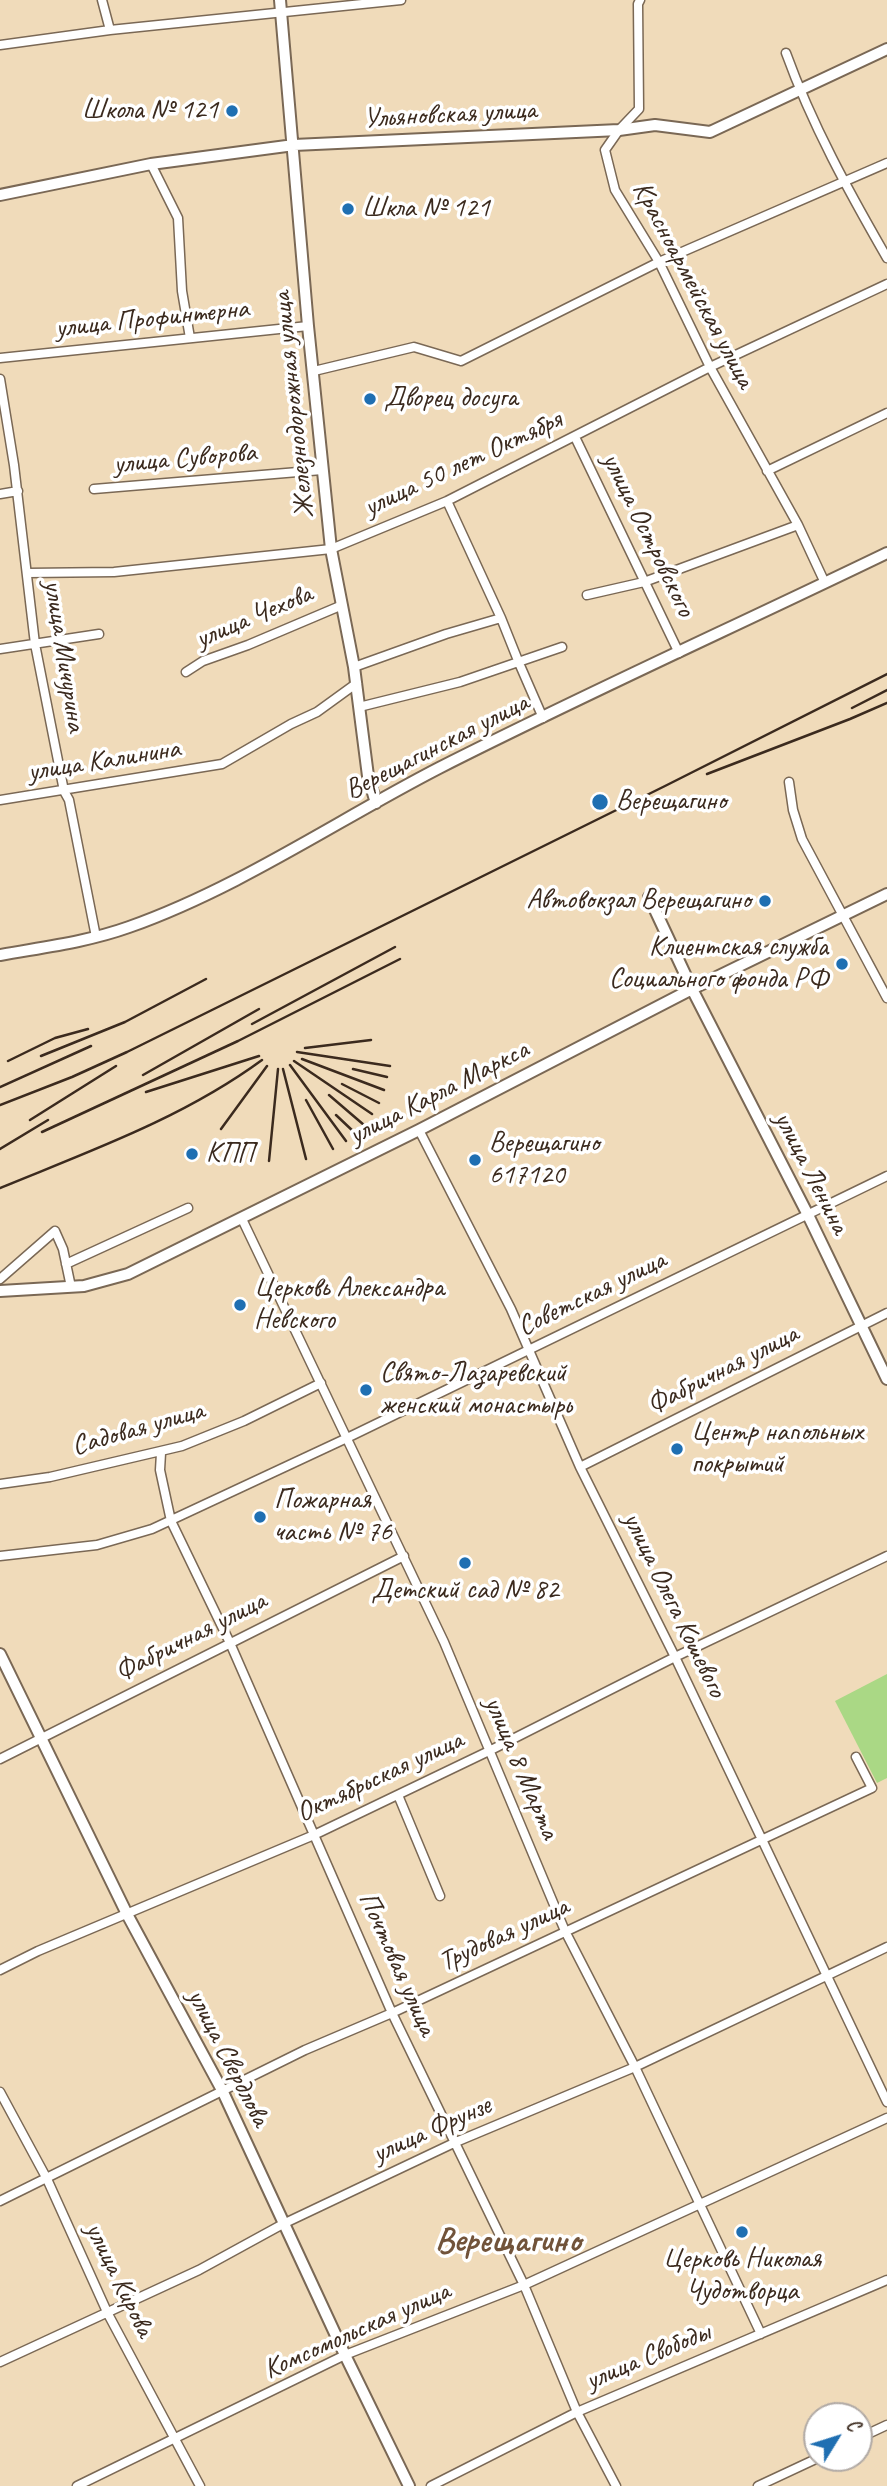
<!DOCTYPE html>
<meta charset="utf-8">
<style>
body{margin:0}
#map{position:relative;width:887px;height:2486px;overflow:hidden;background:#f0dbba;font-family:Caveat,sans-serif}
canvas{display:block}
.north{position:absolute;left:803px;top:2402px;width:70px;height:70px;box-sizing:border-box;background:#fff;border:2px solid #b1aaa5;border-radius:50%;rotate:52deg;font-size:19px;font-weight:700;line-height:28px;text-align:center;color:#3b2a1e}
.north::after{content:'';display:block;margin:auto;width:24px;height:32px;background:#1f6fb2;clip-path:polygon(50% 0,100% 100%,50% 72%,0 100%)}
</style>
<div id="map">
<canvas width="887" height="2486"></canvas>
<div class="north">С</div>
</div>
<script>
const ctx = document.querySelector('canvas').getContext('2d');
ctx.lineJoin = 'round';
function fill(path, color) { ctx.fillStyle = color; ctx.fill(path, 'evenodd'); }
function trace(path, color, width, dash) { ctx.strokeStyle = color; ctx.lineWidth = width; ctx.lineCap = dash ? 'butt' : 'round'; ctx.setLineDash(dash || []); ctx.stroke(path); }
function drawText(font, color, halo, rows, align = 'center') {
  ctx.font = font + ' Caveat,sans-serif'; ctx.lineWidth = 7; ctx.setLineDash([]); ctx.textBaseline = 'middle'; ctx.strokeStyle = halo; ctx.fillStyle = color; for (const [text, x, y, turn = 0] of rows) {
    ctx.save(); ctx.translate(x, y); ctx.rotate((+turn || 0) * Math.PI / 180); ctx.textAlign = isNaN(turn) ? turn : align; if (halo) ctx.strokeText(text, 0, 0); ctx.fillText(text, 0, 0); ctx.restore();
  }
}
fill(new Path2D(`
 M887 1674V1778L877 1783 835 1701Z`), '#aad885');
const street = new Path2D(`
 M102 0 110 30
 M640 0 638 4 639 109 619 130 605 150 615 190 659 262 710 367 798 525 825 583
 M0 45 110 30 401 0
 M786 53C812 125 849 192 887 258
 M151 164 178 218 182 291 190 338
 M0 358 308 326
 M314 371 414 347 461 361 659 262 887 163
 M0 379 14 465 35 644 64 791 69 800 96 937
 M575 437 679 653
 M767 471 887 413
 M94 489 322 470
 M0 494 18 491
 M447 501 501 618 519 663 543 718
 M28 573 114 572 331 549 447 501 710 367 887 284
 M587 595 644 582 798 525
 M0 649 99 634
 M354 667 446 634 501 618
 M186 672 203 661 248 645 340 606
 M359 707 460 682 562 647
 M789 782 793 810 802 839 887 998
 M0 800 222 764 291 724 317 712 357 683
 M419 1130 511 1309 580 1467 675 1657 887 2102
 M242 1219 444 1642 565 1931 635 2067 761 2334
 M66 1264 188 1208
 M0 1279 55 1231 63 1249 71 1287
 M161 1453 160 1470 171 1521 230 1643 392 2013 524 2285 577 2412 616 2486
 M580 1467 887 1313
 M0 1484 50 1477 182 1446 244 1421 321 1383
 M0 1556 97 1545 152 1529 347 1438 887 1176
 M0 1759 404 1556
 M398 1795 440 1896
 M0 1970 38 1951 314 1835 489 1751 675 1657 887 1556
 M0 2092 47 2179 108 2314 200 2486
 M0 2201 305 2050 392 2013 872 1788 856 1757
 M0 2362 199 2270 283 2224 361 2187 456 2142 635 2067 887 1947
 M859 2438 887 2425
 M77 2486 345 2355 524 2285 887 2118
 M431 2486 577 2412 887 2280
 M758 2486 818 2458`);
const secondary = new Path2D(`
 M280 0 308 326 331 549 354 667 368 776 376 803
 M0 195 151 164 294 145 619 130 655 125 710 132 887 49
 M649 897 692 989 808 1215 887 1379
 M0 955C44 947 87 942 129 927 239 888 336 821 439 768 587 693 738 625 887 553
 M0 1291 84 1286 128 1274 419 1130 692 989 887 894
 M0 1654 127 1914 222 2090 345 2355 409 2486`);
trace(street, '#7a6855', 11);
trace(secondary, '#7a6855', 14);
trace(street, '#fff', 8);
trace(secondary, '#fff', 10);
trace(new Path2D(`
 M852 708 887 690
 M707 774 850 719 887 703
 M252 1024 395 947
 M305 1048 371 1040
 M297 1052 390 1066
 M41 1056 125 1022 206 979
 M302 1059 384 1090
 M8 1061 55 1038 88 1029
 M294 1061 372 1114
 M290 1065 346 1141
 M283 1069 306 1159
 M353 1069 387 1077
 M143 1075 259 1009
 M342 1084 379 1103
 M0 1087 91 1046
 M146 1092 259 1056
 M329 1095 364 1125
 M306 1100 333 1149
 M0 1105 72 1077 127 1052 665 786 887 674
 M336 1115 355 1133
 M30 1120 116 1066
 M221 1129 267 1066
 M42 1132 238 1041 400 959
 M0 1149 48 1120
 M269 1161 278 1069
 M0 1188C90 1151 183 1118 262 1060`), '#3b2a1e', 2.5);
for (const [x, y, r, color] of [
 [232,111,7,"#1f6fb2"],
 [348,209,7,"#1f6fb2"],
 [370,399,7,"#1f6fb2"],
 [600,802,9,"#1f6fb2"],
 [765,901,7,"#1f6fb2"],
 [842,964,7,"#1f6fb2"],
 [192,1154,7,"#1f6fb2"],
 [475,1160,7,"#1f6fb2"],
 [240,1305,7,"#1f6fb2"],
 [366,1390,7,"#1f6fb2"],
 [677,1449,7,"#1f6fb2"],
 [260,1517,7,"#1f6fb2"],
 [465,1563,7,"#1f6fb2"],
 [742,2232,7,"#1f6fb2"]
]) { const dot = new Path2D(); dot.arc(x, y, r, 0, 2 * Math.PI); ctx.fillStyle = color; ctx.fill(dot); trace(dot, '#fff', 2.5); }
drawText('28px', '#3b2a1e', '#fff', [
 ["Школа № 121",218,111,"right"],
 ["Шкла № 121",362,209],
 ["Дворец досуга",384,399],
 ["Верещагино",616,802],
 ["Автовокзал Верещагино",751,901,"right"],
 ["Клиентская служба",828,948,"right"],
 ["Социального фонда РФ",828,980,"right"],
 ["Верещагино",489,1144],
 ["617120",489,1176],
 ["КПП",206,1154],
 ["Церковь Александра",254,1289],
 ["Невского",254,1321],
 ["Свято-Лазаревский",380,1374],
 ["женский монастырь",380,1406],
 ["Центр напольных",691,1433],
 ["покрытий",691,1465],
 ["Пожарная",274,1501],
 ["часть № 76",274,1533],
 ["Детский сад № 82",465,1591,"center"],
 ["Церковь Николая",742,2260,"center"],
 ["Чудотворца",742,2292,"center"]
], 'left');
drawText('28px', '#3b2a1e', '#fff', [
 ["Ульяновская улица",450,115,-3],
 ["Красноармейская улица",693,285,62],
 ["улица Профинтерна",152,319,-6],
 ["Железнодорожная улица",294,405,-96],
 ["улица Суворова",185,459,-5],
 ["улица 50 лет Октября",463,464,-25],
 ["улица Островского",648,535,64],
 ["улица Чехова",254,617,-23],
 ["улица Мичурина",64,656,81],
 ["Верещагинская улица",437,747,-27],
 ["улица Калинина",104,761,-9],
 ["улица Карла Маркса",439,1093,-27],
 ["улица Ленина",811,1173,63],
 ["Советская улица",592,1294,-26],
 ["Фабричная улица",723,1370,-27],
 ["Садовая улица",138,1429,-16],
 ["улица Олега Кошевого",674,1605,64],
 ["Фабричная улица",191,1637,-27],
 ["улица 8 Марта",521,1768,67],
 ["Октябрьская улица",380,1777,-25],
 ["Трудовая улица",504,1935,-25],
 ["Почтовая улица",397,1964,66],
 ["улица Свердлова",228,2058,63],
 ["улица Фрунзе",432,2130,-24],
 ["улица Кирова",119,2280,64],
 ["Комсомольская улица",357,2331,-24],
 ["улица Свободы",648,2357,-23]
]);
drawText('bold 35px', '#71533a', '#fff', [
 ["Верещагино",508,2242]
]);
</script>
